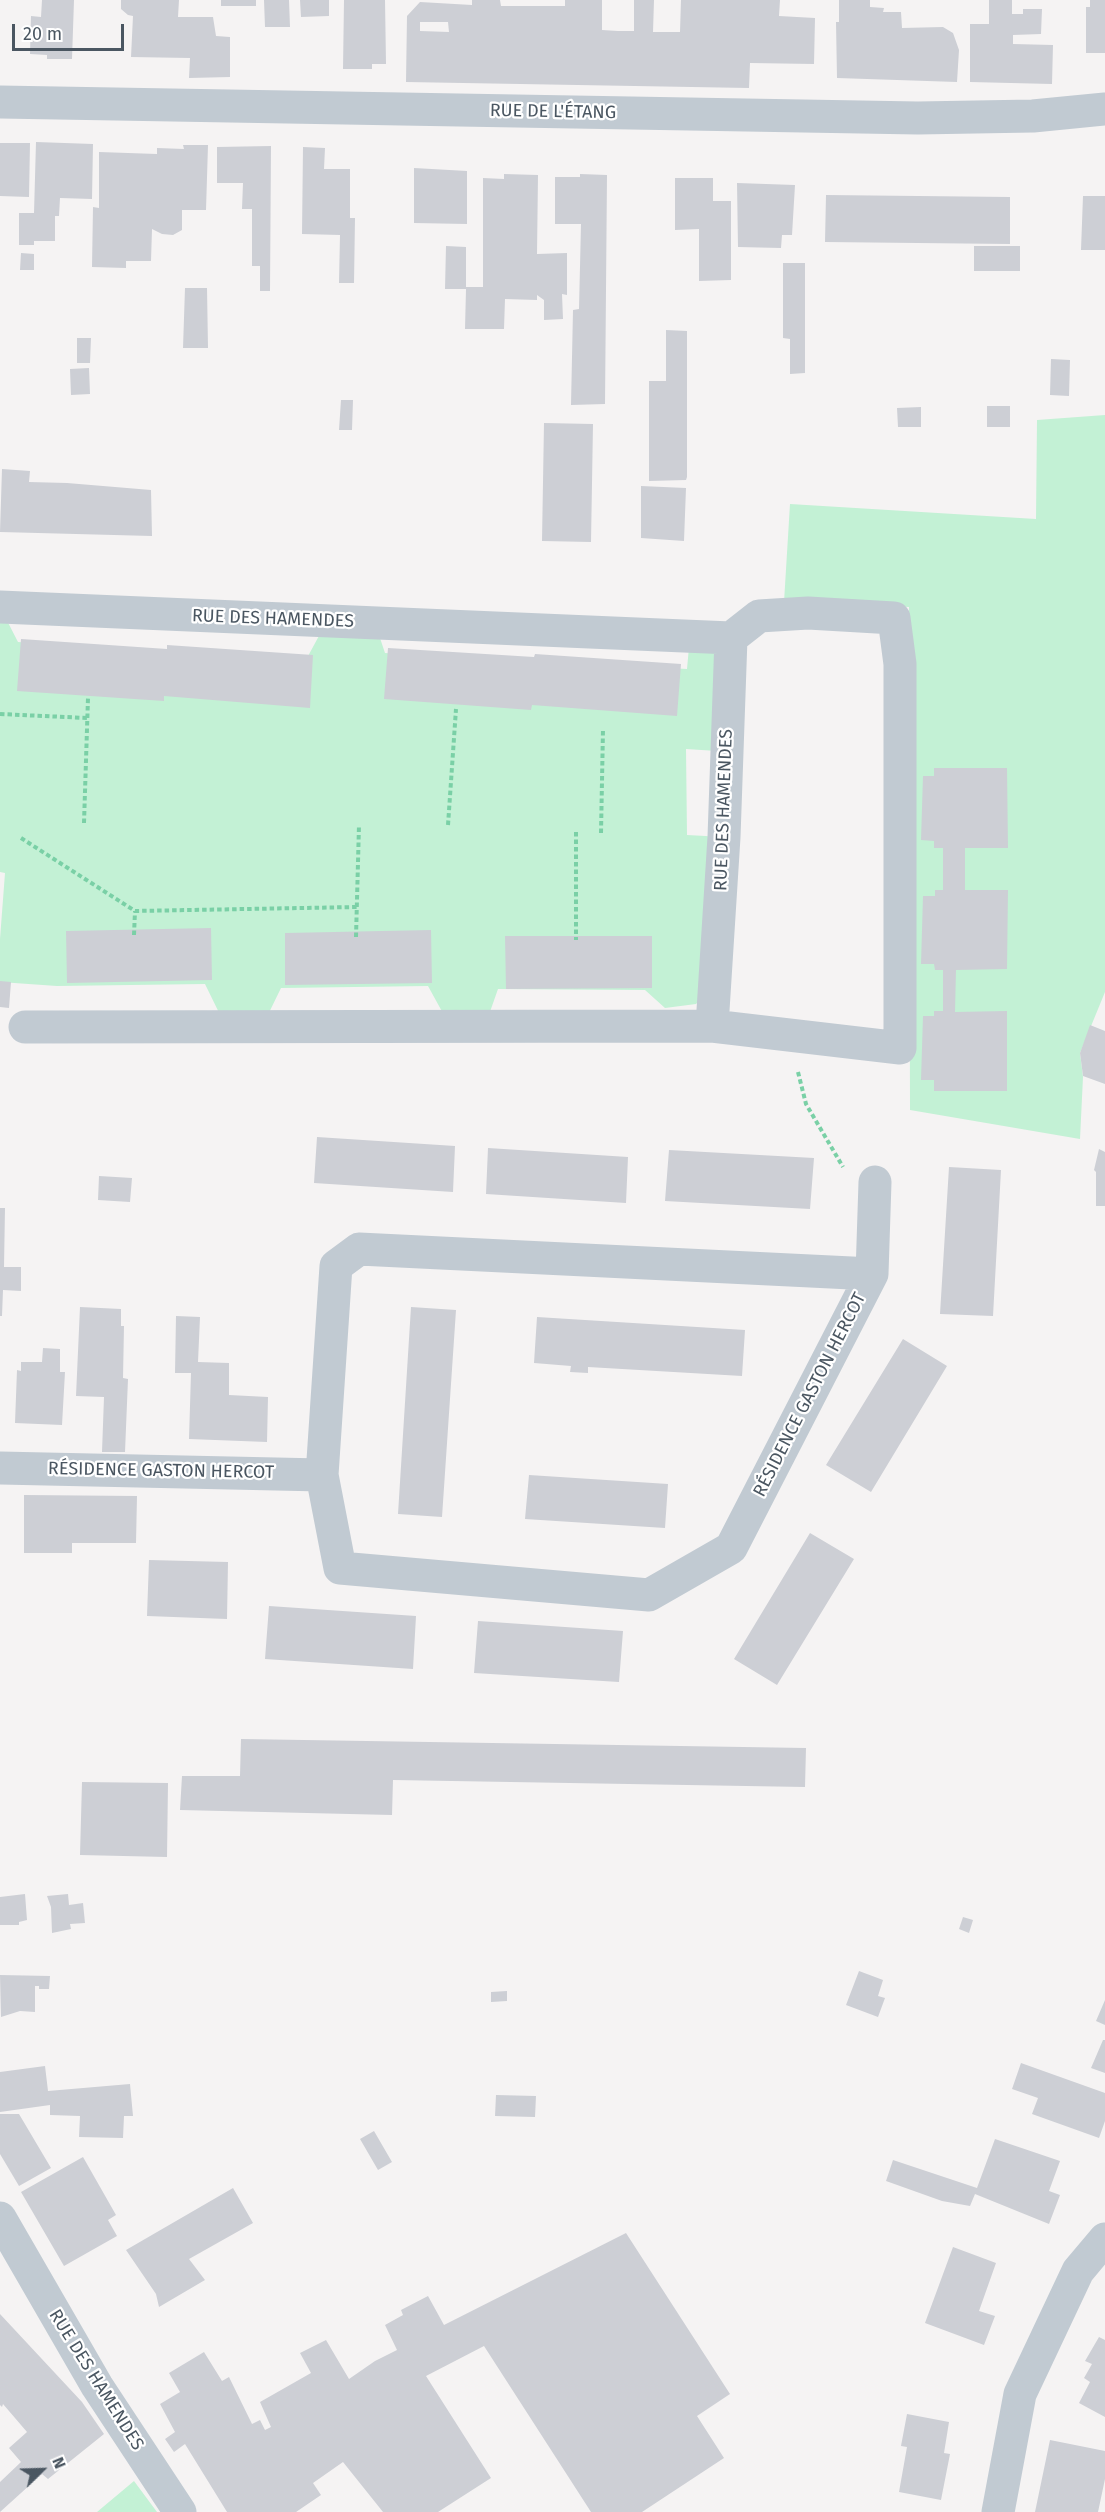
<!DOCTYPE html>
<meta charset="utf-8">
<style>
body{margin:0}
#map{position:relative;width:1105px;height:2512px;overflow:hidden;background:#f5f3f3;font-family:"Fira Sans",sans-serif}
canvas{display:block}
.north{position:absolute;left:12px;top:2440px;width:60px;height:60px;-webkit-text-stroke:4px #fff;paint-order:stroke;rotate:67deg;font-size:16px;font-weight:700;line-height:24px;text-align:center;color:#4a5661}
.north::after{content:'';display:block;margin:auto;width:21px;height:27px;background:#4a5661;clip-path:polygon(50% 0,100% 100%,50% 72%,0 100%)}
.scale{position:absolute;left:12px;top:24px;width:112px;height:27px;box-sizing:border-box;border:3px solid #4a5661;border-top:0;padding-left:8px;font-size:18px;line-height:21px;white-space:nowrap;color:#4a5661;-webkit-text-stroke:4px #fff;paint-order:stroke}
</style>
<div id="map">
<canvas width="1105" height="2512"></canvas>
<div class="north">N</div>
<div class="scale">20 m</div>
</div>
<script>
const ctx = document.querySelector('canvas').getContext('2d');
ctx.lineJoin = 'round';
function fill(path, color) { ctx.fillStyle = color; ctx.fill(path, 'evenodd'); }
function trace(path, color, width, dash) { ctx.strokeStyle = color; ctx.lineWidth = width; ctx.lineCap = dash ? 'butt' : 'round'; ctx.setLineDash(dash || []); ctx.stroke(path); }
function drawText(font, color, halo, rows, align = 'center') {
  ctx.font = font + ' "Fira Sans",sans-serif'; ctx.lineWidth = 4.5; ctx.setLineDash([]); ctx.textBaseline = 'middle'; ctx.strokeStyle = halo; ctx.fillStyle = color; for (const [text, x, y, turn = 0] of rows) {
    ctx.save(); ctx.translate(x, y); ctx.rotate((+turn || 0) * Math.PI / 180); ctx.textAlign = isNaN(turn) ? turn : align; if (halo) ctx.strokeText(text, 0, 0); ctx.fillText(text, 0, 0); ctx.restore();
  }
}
fill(new Path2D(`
 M1105 415V992L1080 1053 1083 1077 1080 1139 910 1110 909 607 784 602 790 504 1036 519 1037 420Z
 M0 607 18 642 307 658 327 621 375 623 385 653 687 669 690 636 718 648 717 751 686 749 687 835 724 837 704 996 696 1004 665 1008 645 990 498 989 485 1026H450L428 986 281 988 262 1027H226L205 984 57 986 0 982V939L5 873 0 872Z
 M134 2481 157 2512H97Z`), '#c3f1d5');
fill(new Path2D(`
 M42 0H74L72 59H47V55L30 54 31 16 41 17Z
 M121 0H179L178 17H213L216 36 230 37V77L189 78 190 58 131 57 133 16 128 15 121 9Z
 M221 0H256V6H221Z
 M264 0H289L290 27H265Z
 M300 0H329V16L301 17Z
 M344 0H385L386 64H372V69H343Z
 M472 0H500L501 6H565V0H602V30L618 31H634V0H654L653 32H680L681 0H780L779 16 815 18 814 64 750 63 749 88 406 82 407 16 420 2 472 5ZM420 22H448L449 32 420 31Z
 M839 0H870V7L884 8 883 12H901L902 28 943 27 953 33 959 50 957 82 837 78 836 22H839Z
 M989 0H1012V14H1023V9H1042L1041 34 1013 35V44L1053 45 1052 84 970 82V24H989Z
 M1090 0H1105V53H1086V7H1090Z
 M36 142 93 144 92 199 60 198 59 216H55V241H34V245H19V213H34Z
 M0 143H30L29 197 0 196Z
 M183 145H208L206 210H182V230L173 235 162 234 152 229 151 261H126V268L92 267 93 207 99 208V152L157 154V148L184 149Z
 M271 146 270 291H260V266H252V209H242L243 183H217V147Z
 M303 147 325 148 324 169H350V218H355L354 283H339L340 235 302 234Z
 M414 168 467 171V224L414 223Z
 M504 174 538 175 537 254 567 253V295L562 294 563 319 544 320V300L537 295V300L505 299 504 329H465L466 289H445L446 246 466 247V287H483V178L504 179Z
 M580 174 607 175 605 404 571 405 573 310 579 309 581 224H555V177H580Z
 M675 178H713V201H731V280L699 281V229L675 230Z
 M737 183 795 185 792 235H782L781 248 738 247Z
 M826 195 1010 197V244L825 242Z
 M1083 196H1105V250H1081Z
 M974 246H1020V271H974Z
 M21 253 34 254V270H20Z
 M783 263H805V373L790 374V339L783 338Z
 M185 288H207L208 348H183Z
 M666 330 687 331V477L686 480 649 481V381H666Z
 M77 338H91L90 363H77Z
 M1051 359 1070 360 1069 396 1050 395Z
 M89 368 90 394 71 395 70 369Z
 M341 400H353L352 430H339Z
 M987 406H1010V427H987Z
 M921 407V427H898L897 408Z
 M544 423 593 424 591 542 542 541Z
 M2 469 30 471 29 482 67 483 151 490 152 536 0 532Z
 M641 486 686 488 684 541 641 538Z
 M21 639 167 649V645L313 655 310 708 164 696V701L17 691Z
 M388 648 534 657 535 654 681 664 677 716 532 705 531 710 384 699Z
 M934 768H1007L1008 848H965V890H1008L1007 969 956 970 955 1012 1007 1011V1091H934V1080H921L923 1016H934V1011H943V970H935L934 964H921L923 896H935V890H943V848H934V841L921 840 923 776H934Z
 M211 928 212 980 67 983 66 931Z
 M431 930 432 983 285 985V933Z
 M505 936H652V988L506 989Z
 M0 981 11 982 9 1008 0 1007Z
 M1090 1025 1105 1031V1084L1083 1076 1080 1053Z
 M317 1137 455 1146 453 1192 314 1183Z
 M488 1148 628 1157 626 1203 486 1194Z
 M1099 1149 1105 1152V1206H1096V1172L1094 1170Z
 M669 1150 814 1158 810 1209 665 1201Z
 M949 1167 1001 1170 993 1316 940 1314Z
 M99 1176 132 1178 130 1202 98 1200Z
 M0 1208H5L4 1267H21V1291L3 1290 2 1316H0Z
 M80 1307 121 1309V1326H124L123 1378 128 1379 125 1452H102L104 1397 76 1396Z
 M411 1307 456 1310 442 1517 398 1514Z
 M176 1316 200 1317 198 1362 229 1363V1395L268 1397 267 1442 189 1439 191 1373H175Z
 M537 1317 745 1330 742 1376 588 1367V1373L570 1372 571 1366 534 1363Z
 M903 1339 947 1366 871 1492 826 1465Z
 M43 1348 60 1349V1372H65L62 1425 15 1423 17 1370 21 1371V1362H42Z
 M529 1475 668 1484 665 1528 525 1519Z
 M24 1495 137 1496 136 1543H72V1553H24Z
 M810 1533 854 1559 777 1685 734 1659Z
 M149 1560 228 1562 227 1619 147 1616Z
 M269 1606 416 1616 413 1669 265 1659Z
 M478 1621 623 1631 619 1682 474 1673Z
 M241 1739 806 1748 805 1787 393 1780 392 1815 180 1810 182 1776H240Z
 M82 1782 168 1783 167 1857 80 1855Z
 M25 1894 27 1920 19 1922V1925H0V1897Z
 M68 1894 69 1905 83 1903 85 1923 70 1924 71 1929 52 1933 51 1907 47 1896Z
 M963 1917 973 1920 969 1933 959 1929Z
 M859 1971 883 1980 878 1996 885 1998 878 2017 846 2005Z
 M0 1975 50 1976 49 1989H39V1986H35V2012L20 2011 1 2017Z
 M507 1991V2001L491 2002V1992Z
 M1105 2000V2025L1096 2021Z
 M1103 2040H1105V2073L1091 2068Z
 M1021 2063 1105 2093V2121L1099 2138 1032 2114 1038 2098 1012 2089Z
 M45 2066 48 2091 130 2084 133 2116H124L123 2138 79 2137 80 2116 50 2115V2105L0 2112V2072Z
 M496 2095 536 2096 535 2117 495 2116Z
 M0 2114H19L51 2168 19 2186 0 2154Z
 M374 2131 392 2162 378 2170 360 2139Z
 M995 2139 1060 2161 1049 2191 1060 2195 1049 2224 975 2194 970 2206 942 2201 886 2181 893 2160 977 2188Z
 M83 2157 116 2215 108 2220 117 2236 64 2266 21 2192Z
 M233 2188 253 2223 189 2259 205 2280 159 2307 156 2294 126 2250Z
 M626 2233 730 2394 697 2416 724 2458 642 2512H591L484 2346 426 2376 491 2478 438 2512H383L343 2462 313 2483 321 2495 296 2512H227L185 2444 174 2452 165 2439 175 2432 160 2404 180 2392 169 2373 204 2352 222 2381 229 2377 252 2424 260 2420 265 2430 271 2427 260 2402 311 2373 300 2353 326 2340 349 2379 375 2361 397 2350 385 2325 403 2315 401 2310 428 2296 444 2325Z
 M953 2247 996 2263 979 2311 995 2316 984 2345 925 2323Z
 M0 2314 82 2402 104 2434 48 2479 42 2474 0 2512V2482L21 2462 9 2448 27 2432 3 2404 2 2407 0 2405Z
 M1099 2337 1105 2340V2417L1079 2403 1090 2382 1084 2378 1092 2364 1085 2361Z
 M907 2414 949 2422 944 2453 950 2454 941 2500 899 2492 907 2447 901 2446Z
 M1050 2440 1105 2451V2479L1098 2512H1035Z`), '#cdcfd5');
trace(new Path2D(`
 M0 714 87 718
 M84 823 88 698
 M448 825 456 709
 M576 832V940
 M601 833 603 729
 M21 838 135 911 357 907
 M134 935 135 911
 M356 937 359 825
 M798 1072 806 1104 843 1167`), '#7ad0a6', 4, [4.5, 3]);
trace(new Path2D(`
 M0 102 918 118 1033 116 1105 109
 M0 607 731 638 724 837 712 1026
 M25 1027 712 1026 900 1048V664L894 618 808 613 759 616 731 638
 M359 1249 872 1274 731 1548 649 1595 340 1568 322 1475 336 1266Z
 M872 1274 875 1182
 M0 1468 322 1475
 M0 2218 97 2386 180 2512
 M998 2512 1020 2394 1078 2271 1105 2239`), '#c1cad2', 33);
drawText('18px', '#4a5661', '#fff', [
 ["RUE DE L'ÉTANG",553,112,1],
 ["RUE DES HAMENDES",273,619,2],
 ["RUE DES HAMENDES",724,810,-88],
 ["RÉSIDENCE GASTON HERCOT",810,1395,-63],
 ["RÉSIDENCE GASTON HERCOT",161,1471,1],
 ["RUE DES HAMENDES",96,2380,58]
]);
</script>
